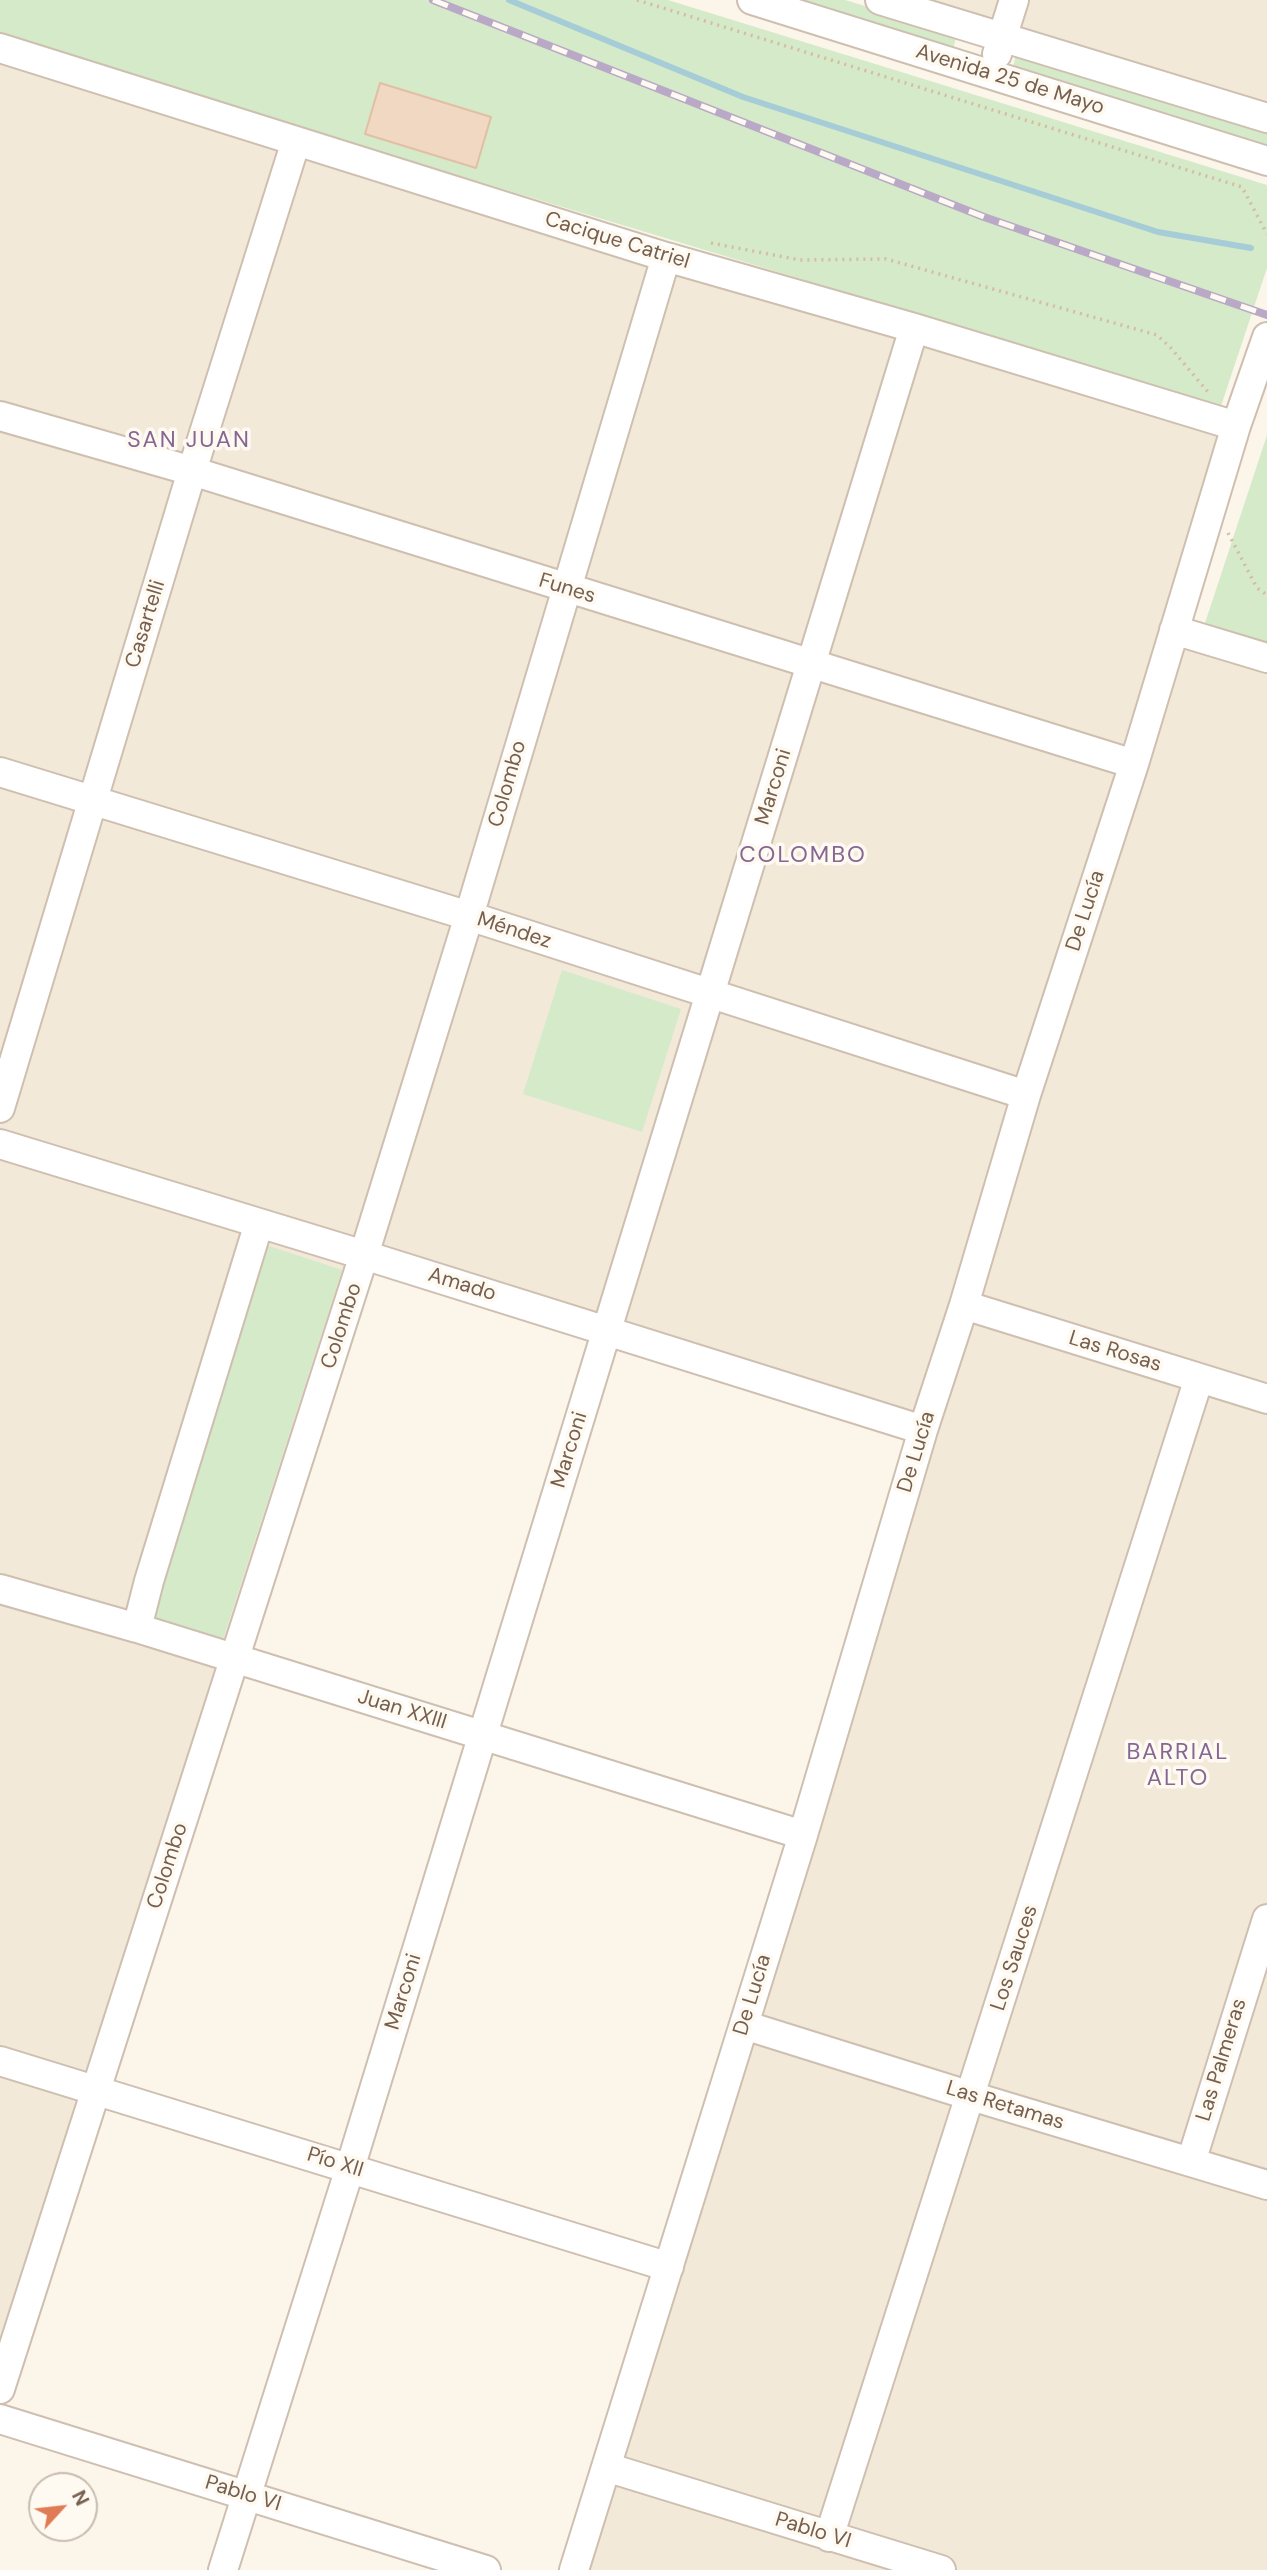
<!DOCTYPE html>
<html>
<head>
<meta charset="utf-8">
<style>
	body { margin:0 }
	#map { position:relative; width:1267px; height:2570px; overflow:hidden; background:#fcf6ea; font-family:"DM Sans",sans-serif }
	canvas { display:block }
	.north { position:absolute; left:28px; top:2472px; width:70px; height:70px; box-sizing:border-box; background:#fefaf1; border:2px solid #c8bcb0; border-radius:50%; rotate:63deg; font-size:19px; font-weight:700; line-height:28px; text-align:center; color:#765f4e }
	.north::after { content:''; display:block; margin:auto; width:24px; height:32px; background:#e07c55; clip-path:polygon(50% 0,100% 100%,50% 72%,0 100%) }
</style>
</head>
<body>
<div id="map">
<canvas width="1267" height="2570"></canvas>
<div class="north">N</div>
</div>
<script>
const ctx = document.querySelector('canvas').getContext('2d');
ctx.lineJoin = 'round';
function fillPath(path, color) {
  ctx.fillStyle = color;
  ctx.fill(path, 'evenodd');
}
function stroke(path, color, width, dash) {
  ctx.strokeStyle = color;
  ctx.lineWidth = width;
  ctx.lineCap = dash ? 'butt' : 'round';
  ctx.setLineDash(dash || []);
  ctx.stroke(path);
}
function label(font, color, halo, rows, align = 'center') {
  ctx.font = font + ' "DM Sans",sans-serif';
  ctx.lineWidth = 7;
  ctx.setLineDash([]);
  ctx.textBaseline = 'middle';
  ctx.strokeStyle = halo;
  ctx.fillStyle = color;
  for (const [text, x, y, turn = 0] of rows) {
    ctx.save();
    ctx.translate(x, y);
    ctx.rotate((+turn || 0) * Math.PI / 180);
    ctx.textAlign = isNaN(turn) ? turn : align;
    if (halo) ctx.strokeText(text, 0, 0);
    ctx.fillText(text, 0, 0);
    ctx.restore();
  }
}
fillPath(new Path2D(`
	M880,0H1267V118Z
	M0,48L1236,426L1174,630L1267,658V2570H574L923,1431L365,1255L0,2389Z`), '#f3e9d9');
fillPath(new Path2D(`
	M0,0H668L1267,185V268L1221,406L0,37Z
	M791,0H845L957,34L953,49Z
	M1016,55L1267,130V147L1012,70Z
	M1267,435V642L1205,623Z
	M562,970L681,1009L642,1132L523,1094Z
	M266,1245L342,1270L222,1642L145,1617Z`), '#d4eac9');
stroke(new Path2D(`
	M509,0L743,97L1158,232L1251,248`), '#a5ccd7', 6);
const building = new Path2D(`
	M380,83L491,117L476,168L365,134Z`);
fillPath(building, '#f0d8c3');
stroke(building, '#e2bfa4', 2);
const minor = new Path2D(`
	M752,0L1267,161
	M880,0L1267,118
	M0,48L666,257L914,328L1236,426
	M997,54L1014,0
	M0,416L192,471L1134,764
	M1174,630L1267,658
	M0,772L469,916L1026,1095
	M0,1108L192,471L296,141
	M0,1144L364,1255L923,1430
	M964,1305L1267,1399
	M0,1589L137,1628L803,1835
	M137,1628L149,1581L259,1223
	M744,2025L971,2096L1267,2185
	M0,2061L669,2267
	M1191,2162L1267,1919
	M0,2389L364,1255L469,916L666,257
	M0,2419L486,2570
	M606,2467L941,2570
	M829,2537L1199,1378
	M223,2570L350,2168L914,328
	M574,2570L803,1835L923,1430L964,1305L1026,1095L1134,764L1236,426L1267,337`);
stroke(minor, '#cebfb0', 32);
stroke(new Path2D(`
	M637,0L1242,187L1267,234
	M711,243L800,260L886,259L1157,335L1170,347L1208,392
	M1228,533L1257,588L1267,595`), '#d6bba5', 3.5, [2, 5]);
stroke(minor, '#fff', 28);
const rail = new Path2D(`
	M433,0L984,217L1267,315`);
stroke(rail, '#baa8c7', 8);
stroke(rail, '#fefaf1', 5, [16]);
label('21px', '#765f4e', '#fefaf1', [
	["Avenida 25 de Mayo",1010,80,17],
	["Cacique Catriel",617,241,17],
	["Funes",567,589,17],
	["Casartelli",146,624,-73],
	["Colombo",508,784,-74],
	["Marconi",774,787,-73],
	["De Lucía",1086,911,-72],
	["Méndez",514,931,18],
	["Amado",462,1285,17],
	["Colombo",342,1326,-72],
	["Las Rosas",1115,1352,17],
	["Marconi",570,1450,-73],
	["De Lucía",917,1452,-73],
	["Juan XXIII",402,1710,17],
	["Colombo",168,1866,-72],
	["Los Sauces",1015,1958,-72],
	["Marconi",404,1992,-73],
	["De Lucía",753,1995,-73],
	["Las Palmeras",1222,2060,-73],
	["Las Retamas",1005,2106,17],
	["Pío XII",335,2163,17],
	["Pablo VI",243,2494,17],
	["Pablo VI",813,2531,17]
]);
ctx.letterSpacing = '2px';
label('23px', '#866692', '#fefaf1', [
	["SAN JUAN",189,441],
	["COLOMBO",803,856],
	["BARRIAL",1178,1753],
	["ALTO",1178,1779]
]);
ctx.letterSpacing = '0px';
</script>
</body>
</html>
